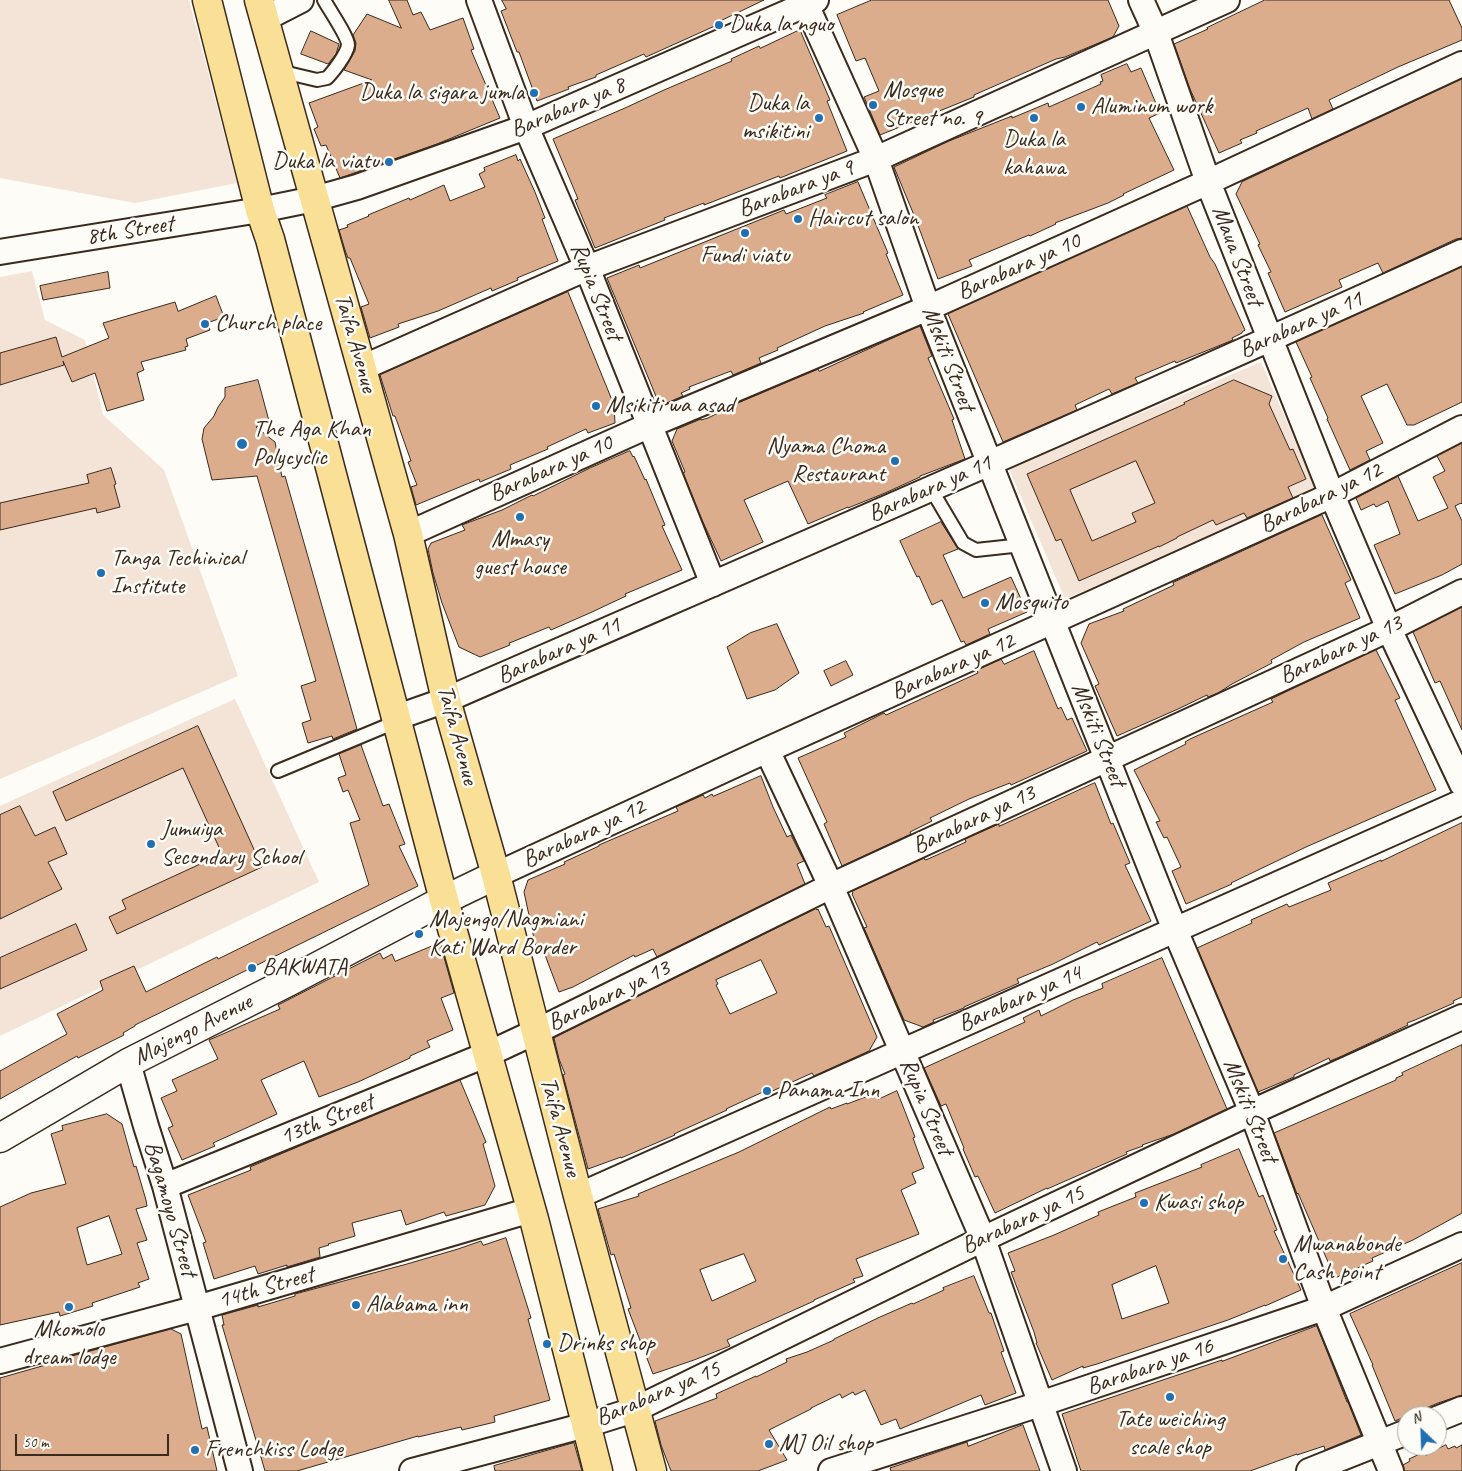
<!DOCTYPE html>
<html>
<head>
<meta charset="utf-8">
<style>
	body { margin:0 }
	#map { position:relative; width:1462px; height:1471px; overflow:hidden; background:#fdfcf7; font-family:Caveat,sans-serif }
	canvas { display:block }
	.north { position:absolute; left:1397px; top:1406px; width:50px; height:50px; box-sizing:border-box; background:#fdfcf7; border:1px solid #afa8a0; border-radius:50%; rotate:336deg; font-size:14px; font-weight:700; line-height:20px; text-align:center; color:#3b2a1e }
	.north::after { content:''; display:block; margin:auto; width:18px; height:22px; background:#1f6fb2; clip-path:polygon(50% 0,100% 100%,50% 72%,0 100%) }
	.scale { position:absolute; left:15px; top:1434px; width:154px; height:22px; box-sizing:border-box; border:2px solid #3b2a1e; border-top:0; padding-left:6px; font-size:15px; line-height:18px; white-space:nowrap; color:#3b2a1e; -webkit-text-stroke:4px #fdfcf7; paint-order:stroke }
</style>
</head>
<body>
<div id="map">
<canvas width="1462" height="1471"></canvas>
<div class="north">N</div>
<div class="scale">50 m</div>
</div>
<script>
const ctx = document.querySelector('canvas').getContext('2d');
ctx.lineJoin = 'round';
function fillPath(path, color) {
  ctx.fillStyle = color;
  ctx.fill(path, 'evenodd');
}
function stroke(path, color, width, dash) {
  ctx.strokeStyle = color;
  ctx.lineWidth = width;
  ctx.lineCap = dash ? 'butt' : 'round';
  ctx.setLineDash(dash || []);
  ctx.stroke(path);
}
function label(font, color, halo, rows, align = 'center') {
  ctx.font = font + ' Caveat,sans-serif';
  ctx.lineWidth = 5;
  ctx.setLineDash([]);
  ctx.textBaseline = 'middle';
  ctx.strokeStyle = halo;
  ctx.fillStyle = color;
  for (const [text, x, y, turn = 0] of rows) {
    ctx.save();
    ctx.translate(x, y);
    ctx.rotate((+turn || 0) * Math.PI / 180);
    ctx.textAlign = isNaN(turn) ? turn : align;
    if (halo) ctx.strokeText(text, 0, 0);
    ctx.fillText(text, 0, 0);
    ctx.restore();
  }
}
fillPath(new Path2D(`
	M0,0H189L237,183L135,203L0,178Z
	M32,271L45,320L85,340L103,415L164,470L238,676L0,779V277Z
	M1261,362L1317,492L1065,599L1009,469Z
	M235,699L319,882L0,1036V806Z`), '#f3e4d7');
const building = new Path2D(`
	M389,0H407L413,15L421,12L430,30L463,18L474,49L471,50L500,118L437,144L340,178L326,145L321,146L314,129L318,127L309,103L372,80L344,70L355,51L356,43L353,35L367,14L401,28Z
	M502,0H764L716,23L717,25L646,57L644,54L596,75V77L568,87L569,89L537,101L519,52H517L501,11L506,9Z
	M872,0H1108L1119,26L1113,37L1065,57L1056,59L974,95V97L880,135L864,97L879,91L865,58L856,61L837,15Z
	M1265,0H1449L1462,28V40L1398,67L1329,100L1333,109L1312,119L1308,108L1256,131L1257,133L1240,140L1242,143L1219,153L1190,89L1174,44L1208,29L1207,28Z
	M800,30L830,100L827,101L847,151L780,178L779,176L704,205V203L664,218L665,220L595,248L575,200L578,199L553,139L625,108L664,90L732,61L731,59L759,46L760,48Z
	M311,31L339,44L336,54L328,64L301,54Z
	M1127,64L1131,72L1141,68L1160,113L1149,118L1174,170L1123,194L1124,195L1108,203L1055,223L1056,224L1030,236L1029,235L969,260L972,266L938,279L916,220L894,167L949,141L1012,116V118L1048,103L1049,107L1101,84L1100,82L1103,81L1101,75Z
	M1462,79V238L1456,239L1383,273L1378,263L1339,280L1342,287L1285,312L1268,273L1271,272L1258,245L1260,244L1236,194L1242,182Z
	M516,155L518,161L520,159L535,192L545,218L542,219L558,261L517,278L518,280L492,291L491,288L438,311L398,324L399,327L370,338L361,307L369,304L350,258H348L345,250L339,230L348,227L347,225L369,216L368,215L409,198L410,200L444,185L450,201L485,187L479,174L485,171L484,168Z
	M858,182L888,253L886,254L903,295L863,312L864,313L825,326L777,348L778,350L759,358L761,363L733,375L731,371L689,387L690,389L681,393L683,396L660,406L607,278L639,265L640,268L784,210L786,214L827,198L825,195Z
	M1187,206L1210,257L1215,264L1245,330L1242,332V333L1232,338L1233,340L1176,363L1175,361L1135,378L1138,383L1112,394L1109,389L1075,405L1077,410L1003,442L948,314Z
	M1462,267V402L1414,425H1407L1387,384L1361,396L1383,443L1366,451L1370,460L1350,470L1327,419L1328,418L1310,378L1312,377L1296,342Z
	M108,272L110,288L43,300L40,286Z
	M568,292L614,405L615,423L588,433L586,429L547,447L548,449L510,465L511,469L480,482L479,479L416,505L411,487L417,485L408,462L411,461L395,416H393L380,375Z
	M216,296L224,317L207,323L210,330L186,339L188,346L185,347L186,350L141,362L144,370L137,373L144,400L107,411L95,373L72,382L63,361L64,365L0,385V353L56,337L62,357L109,338L103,323L175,302L178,311Z
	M920,326L932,356L928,358L954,419L952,420L965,459L920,476V477L885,493L848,508V507L808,524L788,481L744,500L763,542L721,561L702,520L683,473L685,472L672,441L677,429L701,419V420L708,418L740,402L818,369L819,371Z
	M258,380L269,421L256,427L275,442L282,477L285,476L357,729L333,739L332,736L308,743L302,723L311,720L301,686L316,681L257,476L212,480L202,439L204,428L214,416L218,407L225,397V388Z
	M1234,380L1272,396L1269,404L1290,450L1293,449L1306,479L1288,487L1293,498L1247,518L1244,513L1216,525L1213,520L1177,537V538L1159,547V546L1079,581L1061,539L1056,541L1027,474L1185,404L1184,403ZM1136,461L1155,503L1132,513L1136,522L1092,541L1070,490Z
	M1462,443V504L1461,503L1455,506L1462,521V564L1442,575L1395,594L1374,545L1400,534L1388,501L1376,507L1374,504L1361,510L1356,498L1398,476L1418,521L1448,508L1433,477L1445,471L1437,456Z
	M630,451L633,457L634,456L645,480L646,479L665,525L662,526L682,570L625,594L626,596L592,612L551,630L549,627L512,642L509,643L510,645L480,657L459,647L442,603L433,573L428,549L431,543L465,530L462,525L502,510L532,495L533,496L590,468Z
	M111,468L116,484L114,485L120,507L97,513L96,508L0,530V503L89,483L87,475Z
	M1322,515L1351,580L1345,583L1360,618L1304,642L1271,660L1272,663L1232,684L1218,693L1208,697L1207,695L1178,709L1117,736L1095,686L1099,684L1081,643L1089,624L1124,611L1123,609L1174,585L1173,583Z
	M941,522L958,549L943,555L963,598L1011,577L1027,612L988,629L990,634L966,645L964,641L961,642L942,600L932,605L919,576L917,577L913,569L900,541Z
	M1462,607V730L1440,681L1435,683L1413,632Z
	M777,624L799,673L775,690L747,699L727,647L750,633Z
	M1376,650L1400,698L1395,700L1436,790L1306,847L1231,883L1232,884L1186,904L1172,871L1181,867L1167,837L1164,838L1156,822L1160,821L1134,770L1186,744L1185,742L1190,739L1273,702L1271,699L1294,688Z
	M1034,651L1058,709L1061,707L1067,720L1072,718L1087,751L1011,785L1010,783L969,799L930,818L932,821L910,832L911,834L842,866L824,824L827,822L798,758L846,737L844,733L884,713L886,715L978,673L977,670L1001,659L1004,664Z
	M846,661L853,675L831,686L824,671Z
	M198,726L262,867L117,934L109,917L126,909L122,900L222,854L183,768L66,821L53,792Z
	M361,745L383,806L389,804L405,844L399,846L418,886L135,1025V1026L123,1033L124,1035L78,1058L77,1056L0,1099V1071L67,1034L57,1014L103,990L100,981L134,966L146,992L217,957L218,959L369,885L350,823L360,820L348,790L343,792L338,778L346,775L339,754Z
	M761,776L773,807L787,837L791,835L804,861L797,864L805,884L657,957L653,949L635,957L634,955L573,987L559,992L542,947L536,948L524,892L528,880L565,864L564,862L599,846V845L678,811L676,807L703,795L705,798L712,794L713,796Z
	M1095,783L1111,824L1113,823L1130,863L1125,865L1151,921L1099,945L1097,942L1053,964L1017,979L1019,983L964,1007V1008L933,1020L934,1022L923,1027L904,1020L864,928L867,927L852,894L853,893L852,891L924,858L925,860L928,859L966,842L965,839L999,824V826Z
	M20,806L35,836L55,827L67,854L48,862L62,889L0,919V815Z
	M1462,823V997L1453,1001L1454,1003L1415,1020L1407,1023L1408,1025L1342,1056L1330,1061L1329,1058L1294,1075V1077L1258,1092L1197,948L1252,923L1251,920L1287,904L1289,907L1331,890L1328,883L1381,860V861Z
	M816,909L817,910L818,909L826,927L829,926L877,1037L869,1051L814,1076L812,1073L766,1094L765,1091L726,1109L727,1110L674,1134L675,1135L621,1158V1157L588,1169L563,1075L565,1074L559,1059L554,1038ZM761,960L777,993L730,1014L716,985L718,984L716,980Z
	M76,924L87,950L0,989V958Z
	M440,943L454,993L441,998L453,1030L427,1041L430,1047L410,1056V1058L358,1082L319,1097L304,1061L261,1080L277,1114L213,1143L215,1146L182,1160L168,1128L173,1126L161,1098L177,1091L172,1080L218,1059L209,1040L280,1009L278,1005L380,953L383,959L392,954L395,961Z
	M1162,958L1227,1109L1174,1134L1142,1145L1143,1146L1126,1152L1127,1154L1047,1189V1188L995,1213L978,1176L975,1177L963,1149L964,1148L946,1104L941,1106L924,1068L1025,1022L1023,1018L1039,1010L1041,1016L1073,1000L1103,988L1102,984Z
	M1462,1045V1213L1413,1240L1372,1258L1373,1261L1335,1278L1298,1193L1297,1194L1274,1133L1396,1080V1078L1403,1075L1402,1073Z
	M460,1080L486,1142L483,1144L495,1186L485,1205L446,1216L444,1212L406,1225L401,1210L352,1223L355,1236L328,1244L329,1245L319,1248L320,1257L287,1267V1265L258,1274L255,1266L214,1279L203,1243L206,1242L188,1195L251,1170L250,1167L302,1145Z
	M897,1091L915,1137L913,1138L924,1168L912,1173L916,1183L901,1190L919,1234L856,1259L863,1276L853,1279L855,1282L814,1300V1301L727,1340L730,1346L694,1360L653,1374L628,1309L631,1308L614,1254L611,1255L598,1209L639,1196L638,1194L739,1152L830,1107L831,1109L847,1103V1104L876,1093L878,1099ZM744,1254L756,1281L712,1301L700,1270Z
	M107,1114L122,1124L134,1167L136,1166L146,1200L147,1206L136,1209L147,1240L137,1243L149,1279L138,1283L140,1287L92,1303L93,1306L60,1316L59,1312L0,1325V1207L31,1193L66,1184L51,1134L63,1130L62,1126ZM109,1216L122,1254L87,1265L77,1228Z
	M1239,1149L1259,1197L1263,1195L1277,1230L1274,1231L1301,1290L1265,1306V1305L1228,1320L1097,1364L1083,1368V1366L1052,1380L1036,1343H1037L1034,1332L1011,1272L1015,1271L1008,1253L1054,1235L1099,1215L1098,1212L1136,1197L1135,1193L1202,1167L1201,1165ZM1156,1266L1169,1303L1122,1319L1112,1285Z
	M506,1238L531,1318L528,1319L550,1400L494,1416L495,1422L462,1430L461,1427L418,1437V1436L297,1471H265L222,1325H224L222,1315L258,1305V1307L295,1296V1294L407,1264L458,1249L481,1241L483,1245Z
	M1462,1263V1395L1438,1403L1395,1421L1372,1365H1373L1350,1314Z
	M974,1276L989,1313H991L1004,1351L1001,1352L1016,1393L985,1405L981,1395L900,1429L896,1419L881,1425L865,1390L855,1395L853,1392L842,1398L840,1394L811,1408V1409L769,1430L787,1460L758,1471H671L661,1445L655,1421L717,1398L716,1394L756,1376V1377L787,1362L786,1359L807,1352L834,1340V1339L880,1317L912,1303L913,1304L944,1290L943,1288Z
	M1317,1326L1347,1402H1348L1361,1435L1325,1450L1324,1446L1297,1455V1454L1250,1471H1081L1062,1414L1222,1360V1361Z
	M171,1329L181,1334L202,1429L207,1427L217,1471H0V1378L70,1358V1357Z
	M1023,1425L1040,1471H891L890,1468L967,1442L968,1446Z
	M574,1443L582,1471H495L494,1466Z
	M1446,1445L1448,1449L1455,1446L1456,1448L1462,1445V1471H1404L1403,1465L1410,1461L1409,1459L1424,1452L1426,1455Z`);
fillPath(building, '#dbad8c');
stroke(building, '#3b2a1e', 1);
const lane = new Path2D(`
	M279,71L317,80L327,78C333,72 347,54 348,45C348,37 329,9 324,0
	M931,489L963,543L976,550L1022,545
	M278,771L398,721`);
const street = new Path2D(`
	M479,0L526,127L587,268L713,584
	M804,0L876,159L928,308L1175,930L1252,1112L1324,1308L1391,1471
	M1141,0L1156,33L1208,182L1332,495L1389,629L1462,784
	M264,19L301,0
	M0,252L260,210L314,199L357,187L526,127L816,0
	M362,368L587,268L876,159L1227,0
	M408,534L650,425L928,308L1208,182L1462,64
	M395,718L446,700C785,552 1125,406 1462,252
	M767,750L831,886L983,1239L1064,1471
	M496,875L767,750L1332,495L1462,428
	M128,1063L146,1126L165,1186L240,1471
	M165,1186L488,1054L535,1032L831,886L1389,629L1462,592
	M578,1196L1462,802
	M0,1361L197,1308L531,1210
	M1437,1419L1462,1409
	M412,1471L586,1425L634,1410L983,1239L1252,1112L1462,1017
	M831,1471L1040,1404L1324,1308L1462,1245
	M1309,1471L1407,1432`);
const secondary = new Path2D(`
	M0,1138L128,1063L290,981L444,900L496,875`);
const primary = new Path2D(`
	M207,0L260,210L270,239L444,900L534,1219L598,1471
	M259,0L408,534L446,700L496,875L578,1196L652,1471`);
stroke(lane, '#3b2a1e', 16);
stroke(street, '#3b2a1e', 28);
stroke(secondary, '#3b2a1e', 31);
stroke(primary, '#3b2a1e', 31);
stroke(lane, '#fdfcf7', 12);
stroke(street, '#fdfcf7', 24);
stroke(secondary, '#fdfcf7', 28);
stroke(primary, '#fadf96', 28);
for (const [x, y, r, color] of [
	[719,25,5,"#1f6fb2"],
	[534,93,5,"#1f6fb2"],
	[873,105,5,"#1f6fb2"],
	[1081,107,5,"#1f6fb2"],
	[819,118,5,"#1f6fb2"],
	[1034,118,5,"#1f6fb2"],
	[389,162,5,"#1f6fb2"],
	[798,219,5,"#1f6fb2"],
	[745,233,5,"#1f6fb2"],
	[205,324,5,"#1f6fb2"],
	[596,406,5,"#1f6fb2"],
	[242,444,6,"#1f6fb2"],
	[895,461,5,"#1f6fb2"],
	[520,517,5,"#1f6fb2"],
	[101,573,5,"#1f6fb2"],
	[985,603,5,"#1f6fb2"],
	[151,844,5,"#1f6fb2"],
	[419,934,5,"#1f6fb2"],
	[252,968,5,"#1f6fb2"],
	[767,1091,5,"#1f6fb2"],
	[1144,1203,5,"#1f6fb2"],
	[1283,1259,5,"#1f6fb2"],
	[356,1305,5,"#1f6fb2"],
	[69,1307,5,"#1f6fb2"],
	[547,1344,5,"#1f6fb2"],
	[1170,1397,5,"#1f6fb2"],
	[769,1444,5,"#1f6fb2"],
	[195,1450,5,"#1f6fb2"]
]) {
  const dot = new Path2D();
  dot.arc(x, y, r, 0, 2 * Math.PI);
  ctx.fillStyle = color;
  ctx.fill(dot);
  stroke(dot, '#fdfcf7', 2);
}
label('24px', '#3b2a1e', '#fdfcf7', [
	["Duka la nguo",729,25],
	["Mosque",883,91],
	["Street no. 9",883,119],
	["Duka la sigara jumla",524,93,"right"],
	["Duka la",809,104,"right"],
	["msikitini",809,132,"right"],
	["Aluminum work",1091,107],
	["Duka la",1034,140,"center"],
	["kahawa",1034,168,"center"],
	["Duka la viatu",379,162,"right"],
	["Haircut salon",808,219],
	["Fundi viatu",745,256,"center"],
	["Church place",215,324],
	["Msikiti wa asad",606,406],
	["The Aga Khan",253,430],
	["Polycyclic",253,458],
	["Nyama Choma",885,447,"right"],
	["Restaurant",885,475,"right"],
	["Mmasy",520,540,"center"],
	["guest house",520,568,"center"],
	["Tanga Techinical",111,559],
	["Institute",111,587],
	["Mosquito",995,603],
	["Jumuiya",161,830],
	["Secondary School",161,858],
	["Majengo/Nagmiani",429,920],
	["Kati Ward Border",429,948],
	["BAKWATA",262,968],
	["Panama Inn",777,1091],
	["Kwasi shop",1154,1203],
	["Mwanabonde",1293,1245],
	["Cash point",1293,1273],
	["Alabama inn",366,1305],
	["Mkomolo",69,1330,"center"],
	["dream lodge",69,1358,"center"],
	["Drinks shop",557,1344],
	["Tate weiching",1170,1420,"center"],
	["scale shop",1170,1448,"center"],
	["MJ Oil shop",779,1444],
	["Frenchkiss Lodge",205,1450]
], 'left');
label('24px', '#3b2a1e', '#fdfcf7', [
	["Barabara ya 8",568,108,-23],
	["Barabara ya 9",796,189,-21],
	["8th Street",130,231,-9],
	["Maua Street",1237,256,69],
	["Barabara ya 10",1019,267,-24],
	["Rupia Street",596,292,68],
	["Barabara ya 11",1301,325,-24],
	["Taifa Avenue",355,343,74],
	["Mskiti Street",948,359,69],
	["Barabara ya 10",551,469,-24],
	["Barabara ya 11",930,489,-24],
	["Barabara ya 12",1321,498,-26],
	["Barabara ya 13",1341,650,-25],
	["Barabara ya 11",559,651,-24],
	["Barabara ya 12",953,667,-24],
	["Taifa Avenue",457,735,75],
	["Mskiti Street",1098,735,68],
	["Barabara ya 13",974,820,-25],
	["Barabara ya 12",584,834,-25],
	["Barabara ya 13",609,996,-26],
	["Barabara ya 14",1020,999,-24],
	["Majengo Avenue",193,1030,-27],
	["Rupia Street",926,1107,67],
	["Mskiti Street",1250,1111,68],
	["13th Street",327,1120,-22],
	["Taifa Avenue",560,1127,75],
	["Bagamoyo Street",170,1209,74],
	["Barabara ya 15",1023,1220,-25],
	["14th Street",266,1288,-16],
	["Barabara ya 16",1150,1367,-19],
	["Barabara ya 15",658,1394,-23]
]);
</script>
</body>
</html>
